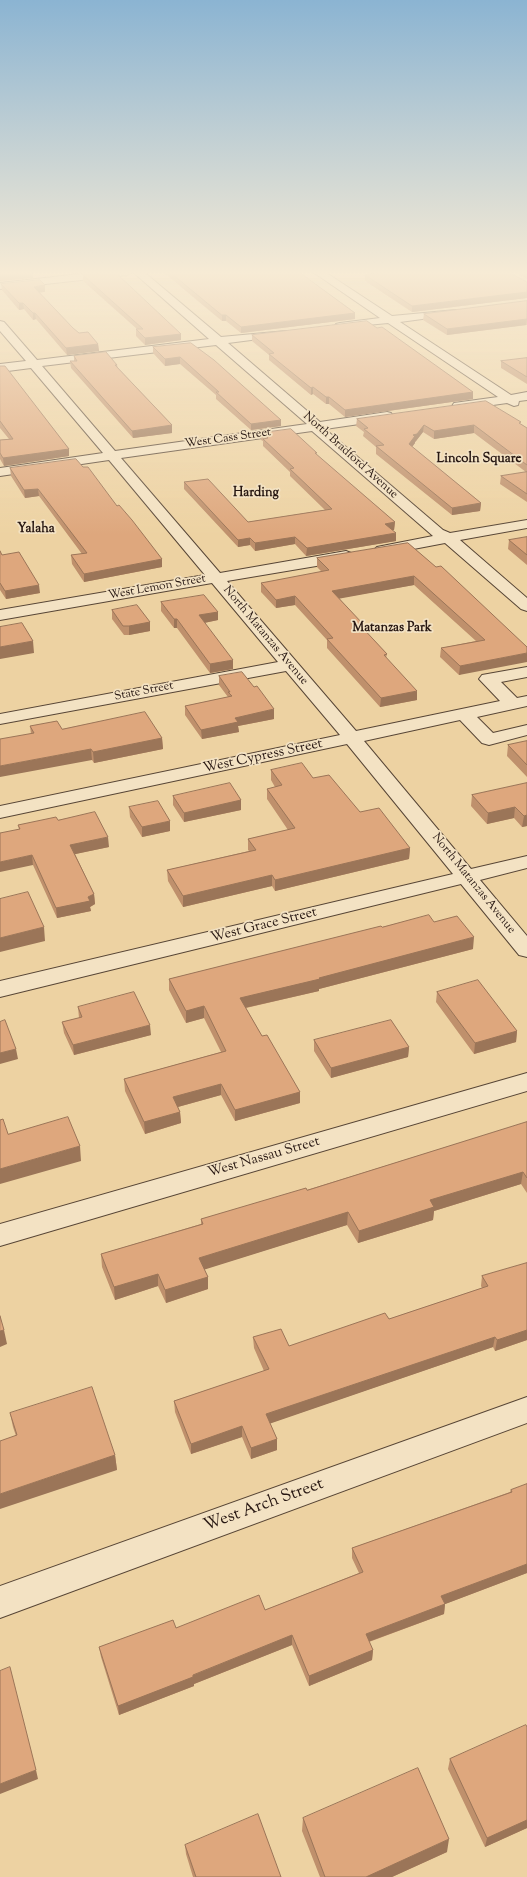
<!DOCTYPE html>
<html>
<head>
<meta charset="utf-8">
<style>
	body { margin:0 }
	canvas { display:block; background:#edd2a2 }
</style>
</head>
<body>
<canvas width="527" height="1877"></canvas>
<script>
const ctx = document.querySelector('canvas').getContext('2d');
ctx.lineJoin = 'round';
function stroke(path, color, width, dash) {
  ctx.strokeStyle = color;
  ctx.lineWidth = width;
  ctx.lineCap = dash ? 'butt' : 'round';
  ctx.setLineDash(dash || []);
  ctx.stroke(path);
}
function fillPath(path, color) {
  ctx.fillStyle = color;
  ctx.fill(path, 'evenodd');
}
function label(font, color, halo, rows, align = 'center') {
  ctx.font = font + ' "Sorts Mill Goudy",serif';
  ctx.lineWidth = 3.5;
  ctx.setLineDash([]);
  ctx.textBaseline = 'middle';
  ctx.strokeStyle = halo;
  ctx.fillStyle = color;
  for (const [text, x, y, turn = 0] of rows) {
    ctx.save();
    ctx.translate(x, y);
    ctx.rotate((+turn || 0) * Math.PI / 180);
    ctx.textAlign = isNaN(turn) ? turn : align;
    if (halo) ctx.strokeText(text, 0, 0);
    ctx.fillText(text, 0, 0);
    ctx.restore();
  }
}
const minor = new Path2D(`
	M98,272H132L127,275L0,289V283Z
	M133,272H144L221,337L286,331L288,333L286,335L282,336L228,343L320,422L387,412L391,413L393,416L387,420L325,429L443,530L450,533L527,520V528L460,540L527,598V611L521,609L445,543L382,555L377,553L374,550L377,547L433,536L312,431L121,458L220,573L346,551L351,553L354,556L351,559L346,561L227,581L356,731L500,701L479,679L482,675L527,667V677L501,682L517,698L527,696V706L477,717L493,733L527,725V735L489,745L482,743L460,720L364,741L471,869L527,856V868L480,880L527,936V957L519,955L461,884L0,997V981L453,874L347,744L0,818V806L340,735L286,671L0,724V714L278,662L212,583L0,620V610L205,575L109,460L0,476V468L103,453L31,368L0,372V364L26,361L0,331V321L4,322L37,360L209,339ZM216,345L307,424L115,451L42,366Z
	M313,272H325L392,316L456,310L457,312L456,314L452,315L400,322L511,395L527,392V400L519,401L518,405L514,406L507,403L458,410L454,409L452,406L454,403L498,397L388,323L336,328L335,326L336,324L340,323L380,318Z
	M527,1073V1091L0,1246V1224Z
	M527,1397V1423L0,1618V1586Z`);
stroke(minor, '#584636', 2);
fillPath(minor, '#f3e2c3');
fillPath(new Path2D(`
	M163,272H299L355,313V319L241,333L226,321H222Z
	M514,272H527V279Z
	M83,275L181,334V340L145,345L136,336V329H137L83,281Z
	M365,275L527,282V298L412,312L365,281Z
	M1,284L45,292H39L73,328L79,333L98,344L99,351L67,355L36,319L33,320L24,309L19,310L2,290Z
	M527,301V325L447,335L423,320L424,314Z
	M377,328L473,392V399L345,417L329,404H326L313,394L311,395L269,360V355L252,341V335Z
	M191,343L281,420V426L251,430L216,399V395L180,364L165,366L153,353V347Z
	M74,356L117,365L118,368L172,425V433L133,438L71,368L70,361H74Z
	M527,358V384L501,368V361Z
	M0,366L69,449V456L4,466L0,459V440L9,439L0,428Z
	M357,419L521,424L527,428V502L500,484L501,476L526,472L474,433L434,439L423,432L416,441L415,442V443L412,447L481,503L480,511L452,515L376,454V447L363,436L364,432L356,426Z
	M261,433L317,455L395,522L394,530H392L396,541L306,556L295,544L255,551L250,545L238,547L184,489V482L248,522L325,510L290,476V472L263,446V441L261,440Z
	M10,468L162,567L84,582L72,564L71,555L82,554L39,496L25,498L11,476Z
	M527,537V565L508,549L509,540Z
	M408,543L527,647L459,675L440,657L441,648L476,641L414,585L339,598L363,629L387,654L386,658L417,700L380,707L327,648V640L295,605L276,608L261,592V583L322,572L317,567V558Z
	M0,551L2,555L40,593L6,599L0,590Z
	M161,602L218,612V620L204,623L233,669L210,673L177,628H174L161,611Z
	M112,610L150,622V631L129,635H124L112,619Z
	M219,676L274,719L238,726L239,732L202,739L185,715V706L228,697L219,685Z
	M30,726L162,738L163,749L94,763L92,760L31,734Z
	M527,741V777L507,756L508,745Z
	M271,770L313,778L410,848L409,859L275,891L272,886L183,907L168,881L167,870L249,851L248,850V839L288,830L267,799V789L275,787L271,780Z
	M527,783V826L522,827L514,818L487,824L471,806L472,795Z
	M173,796L241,800V810L184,822L173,805Z
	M129,807L170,831L142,837L130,817Z
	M58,820L109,847L75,854L94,894L95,904L90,907L91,911L57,918L33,865L19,829L18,825Z
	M434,922L473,949L319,989V991L246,1008L262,1036L300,1092V1103L235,1121L221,1095L178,1107L180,1112L181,1123L145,1134L125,1091L124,1079L221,1052L204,1018L186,1023L169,990V979L382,927Z
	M437,992L517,1031L516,1042L474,1054L436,1002Z
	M78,1007L151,1035L74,1055L64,1033L62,1022L79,1018Z
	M314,1040L409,1047L408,1057L331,1078L314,1051Z
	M527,1122V1193L521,1184L434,1211L433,1220L358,1243L347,1225L204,1269L208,1277V1289L166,1303L158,1286L115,1300L102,1267L101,1254L201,1224V1219L307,1190Z
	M527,1263V1340L495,1351L493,1347L270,1423L277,1439V1450L251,1459L242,1437L191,1454L175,1412L174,1401L264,1371L254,1348L253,1337L289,1346L389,1319L482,1288L481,1286L482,1276Z
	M10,1413L115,1455L117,1470L16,1436L13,1427Z
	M527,1484V1573L445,1604L444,1614L369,1642L373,1650L372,1660L309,1686L292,1645L194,1684V1686L119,1715L101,1657L99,1647L176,1628L265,1610L359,1573L352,1558V1548L510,1492L511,1490Z
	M527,1727V1828L485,1847L448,1769L450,1759Z
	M303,1818L447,1852L392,1877H320L302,1831Z
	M185,1845L281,1877H193L186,1854Z`), '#bf906c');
fillPath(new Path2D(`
	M32,272L33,278L0,281V276Z
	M75,272H86L75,273Z
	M45,285V292L34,293V287Z
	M527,292V298L412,312V306Z
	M19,303H23L24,309L19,310Z
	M33,313H35L36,319L33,320Z
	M355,313V319L241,333V327Z
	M222,315H226V321H222Z
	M527,319L526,325L447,335V329Z
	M181,334V340L145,345V338Z
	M98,344L99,351L67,355L66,348Z
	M180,357V364L165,366V359Z
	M313,387V394L311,395V388Z
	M473,392V399L345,417V410Z
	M326,397H329V404H326Z
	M281,420V426L251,430V424Z
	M172,425V433L133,438L132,431Z
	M424,425L423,432L416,441L415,442V443L409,451V444L413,435Z
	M474,425V433L434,439V431Z
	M69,449V456L4,466L3,458Z
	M38,489L39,496L25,498L24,490Z
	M481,503L480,511L452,515V508Z
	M395,522L394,530L385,531V524Z
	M396,533V541L306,556L307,548Z
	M295,537V544L255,551V543Z
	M250,538V545L238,547V540Z
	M162,559V567L84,582V574Z
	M414,576V585L332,600V591Z
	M39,585L40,593L6,599L5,591Z
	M295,596V605L276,608V600Z
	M218,612V620L199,624V615Z
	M174,619H177V628H174Z
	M150,622V631L129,635V626Z
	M359,624H363V632Z
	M33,641L34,653L0,659V647Z
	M527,653V662L459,675L460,666Z
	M233,660V669L210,673V664Z
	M417,691V700L380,707L381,698Z
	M274,709V719L238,726L239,732L202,739L201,730L235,718Z
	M162,738L163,749L94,763L93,752Z
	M91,749L92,760L0,777V766Z
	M241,800V810L184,822V813Z
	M515,807L514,818L487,824L488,813Z
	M527,815V826L522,827L524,816Z
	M170,821V831L142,837V827Z
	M108,837L109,847L71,855L70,845Z
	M410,848L409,859L275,891V880Z
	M32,855L33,865L0,872V862Z
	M272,875V886L183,907V896Z
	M94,894L95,904L90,907L91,911L57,918L56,908L88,897Z
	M44,927L45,941L0,952V938Z
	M474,937L473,949L319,989V991L240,1009V998Z
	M204,1006V1018L186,1023V1011Z
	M150,1025L151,1035L74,1055L73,1045Z
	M517,1031L516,1042L474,1054L475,1043Z
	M409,1047L408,1057L331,1078V1068Z
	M16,1049L18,1059L0,1064V1053Z
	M221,1084V1095L174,1108L173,1097Z
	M300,1092V1103L235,1121V1110Z
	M180,1112L181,1123L145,1134L144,1122Z
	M80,1146L81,1161L0,1184V1169Z
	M523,1172L521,1184L434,1211L433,1220L358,1243L359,1231L430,1200Z
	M348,1212L347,1225L200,1271L199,1258Z
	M158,1274V1286L115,1300L114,1287Z
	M208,1277V1289L166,1303L165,1290Z
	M4,1330L7,1344L0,1347V1331Z
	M527,1330V1340L495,1351L497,1340Z
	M495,1337L493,1347L266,1425V1414Z
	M242,1426V1437L191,1454V1444Z
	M277,1439V1450L251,1459V1448Z
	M115,1455L117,1470L0,1509V1494Z
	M527,1564V1573L440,1606L441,1596Z
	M445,1604L444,1614L365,1643L366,1634Z
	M292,1635V1645L194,1684V1686L119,1715L118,1706Z
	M373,1650L372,1660L309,1686V1676Z
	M36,1770L38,1779L0,1794V1784Z
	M527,1820V1828L485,1847L487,1838Z
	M449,1839L447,1852L392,1877H366Z`), '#9b7558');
const building = new Path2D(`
	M0,272H32L0,276Z
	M112,272H115L181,334L145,338L136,329H143L83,275Z
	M170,272H299L355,313L241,327L226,315H222Z
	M394,272H508L527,282V292L412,306L365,275Z
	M40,280L45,285L34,287L73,328L79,333L88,332L98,344L66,348L35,313H33L23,303H19L1,284Z
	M527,301V319L447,329L424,314Z
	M367,321L377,328L382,327L473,392L345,410L329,397H326L313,387L311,388L269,354L274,353L252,335Z
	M191,343L214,360L281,420L251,424L216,392H219L180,357L165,359L153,347Z
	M106,352L117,365H115L172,425L132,431L70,361H77L74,356Z
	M527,358V377L501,361Z
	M0,366H5L69,449L3,458L0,453V440L13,439L0,421Z
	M486,401L521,422L519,423L527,428V465L474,425L434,431L424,425L417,434L413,435L415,436L409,444L481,503L452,508L376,446L384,445L364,429L368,428L357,419Z
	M291,429L317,453H315L395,522L385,524L396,533L307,548L295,537L255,543L250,538L238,540L184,482L208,479L248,522L332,509L290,469L294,468L263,439L268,438L261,433Z
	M76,459L83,467H88L117,506L119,505L132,520L162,559L84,574L71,555L87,553L38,489L24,490L10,468Z
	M527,472V494L501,476Z
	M527,537V555L509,540Z
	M408,543L436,567L441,566L527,647V653L460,666L441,648L485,640L414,576L332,591L363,624H359L387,654L384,655L417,691L381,698L327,639L333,638L295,596L276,600L261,583L329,570L317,558Z
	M0,551L2,555L19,552L39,585L5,591L0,583Z
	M204,595L218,612L199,615L233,660L210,664L177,619H174L161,602Z
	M137,605L150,622L129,626H123L112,610Z
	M22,623L33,641L0,647V627Z
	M242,672L254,687L257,686L274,709L235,718L238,722L201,730L185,706L232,696L228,692H230L219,676Z
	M145,712L162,738L93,752L91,749L0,766V739L34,733L30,726L57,721L62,729Z
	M527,741V765L508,745Z
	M302,763L313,778L329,775L360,812L379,808L410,848L275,880L272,875L183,896L167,870L256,850L248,839L295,828L267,789L282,785L271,770Z
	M230,783L241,800L184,813L173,796Z
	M527,783V815L524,816L515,807L488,813L472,795Z
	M158,801L170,821L142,827L129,807Z
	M95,812L108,837L70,845L94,894L88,897L90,901L56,908L32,855L0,862V833L20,829L18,825L56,817L58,820Z
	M28,892L44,927L0,938V899Z
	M429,915L434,922L457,916L474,937L319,978L320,979L240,998L262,1036L267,1035L300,1092L235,1110L221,1084L173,1097L180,1112L144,1122L124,1079L226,1051L204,1006L186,1011L169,979L381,926L382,927Z
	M478,980L517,1031L475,1043L437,992Z
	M134,992L150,1025L73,1045L62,1022L82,1017L78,1007Z
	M5,1020L16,1049L0,1053V1022Z
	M391,1020L409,1047L331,1068L314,1040Z
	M68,1117L80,1146L0,1169V1120L3,1119L8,1134Z
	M527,1122V1178L523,1172L430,1200L434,1207L359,1231L348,1212L199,1258L208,1277L165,1290L158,1274L114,1287L101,1254L203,1224L201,1219L306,1188L307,1190Z
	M527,1263V1330L497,1340L495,1337L266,1414L277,1439L251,1448L242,1426L191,1444L174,1401L269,1369L253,1337L281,1329L289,1346L385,1313L389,1319L488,1286L482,1276Z
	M0,1316L4,1330L0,1331Z
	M92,1387L115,1455L0,1494V1441L17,1435L10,1413Z
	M527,1484V1564L441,1596L445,1604L366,1634L373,1650L309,1676L292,1635L193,1675V1677L118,1706L99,1647L173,1620L176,1628L259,1595L265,1610L363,1572L352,1548L512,1492L511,1490Z
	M10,1667L36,1770L0,1784V1671Z
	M526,1725L527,1727V1820L487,1838L450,1759Z
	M418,1768L449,1839L366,1877H325L303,1818Z
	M258,1814L281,1877H196L185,1845Z`);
fillPath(building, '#dea77d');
stroke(building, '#9b7558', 1);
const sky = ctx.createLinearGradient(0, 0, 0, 535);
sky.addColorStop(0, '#8bb4d2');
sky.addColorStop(0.51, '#f7ebd5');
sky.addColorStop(1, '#f7ebd500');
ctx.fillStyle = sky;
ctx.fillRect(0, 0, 527, 535);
label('12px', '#271712', '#f3e2c3', [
	["West Cass Street",228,439,-8],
	["North Bradford Avenue",350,456,42],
	["West Lemon Street",157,588,-10],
	["North Matanzas Avenue",265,636,50],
	["State Street",144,692,-11],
	["North Matanzas Avenue",473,884,51]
]);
label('bold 13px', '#271712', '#f3e2c3', [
	["Lincoln Square",479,460],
	["Harding",256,494],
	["Yalaha",36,530],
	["Matanzas Park",392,629]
]);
label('14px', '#271712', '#f3e2c3', [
	["West Cypress Street",263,757,-12],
	["West Grace Street",264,926,-14],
	["West Nassau Street",264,1158,-16]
]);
label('17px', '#271712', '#f3e2c3', [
	["West Arch Street",264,1506,-20]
]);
</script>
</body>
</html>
